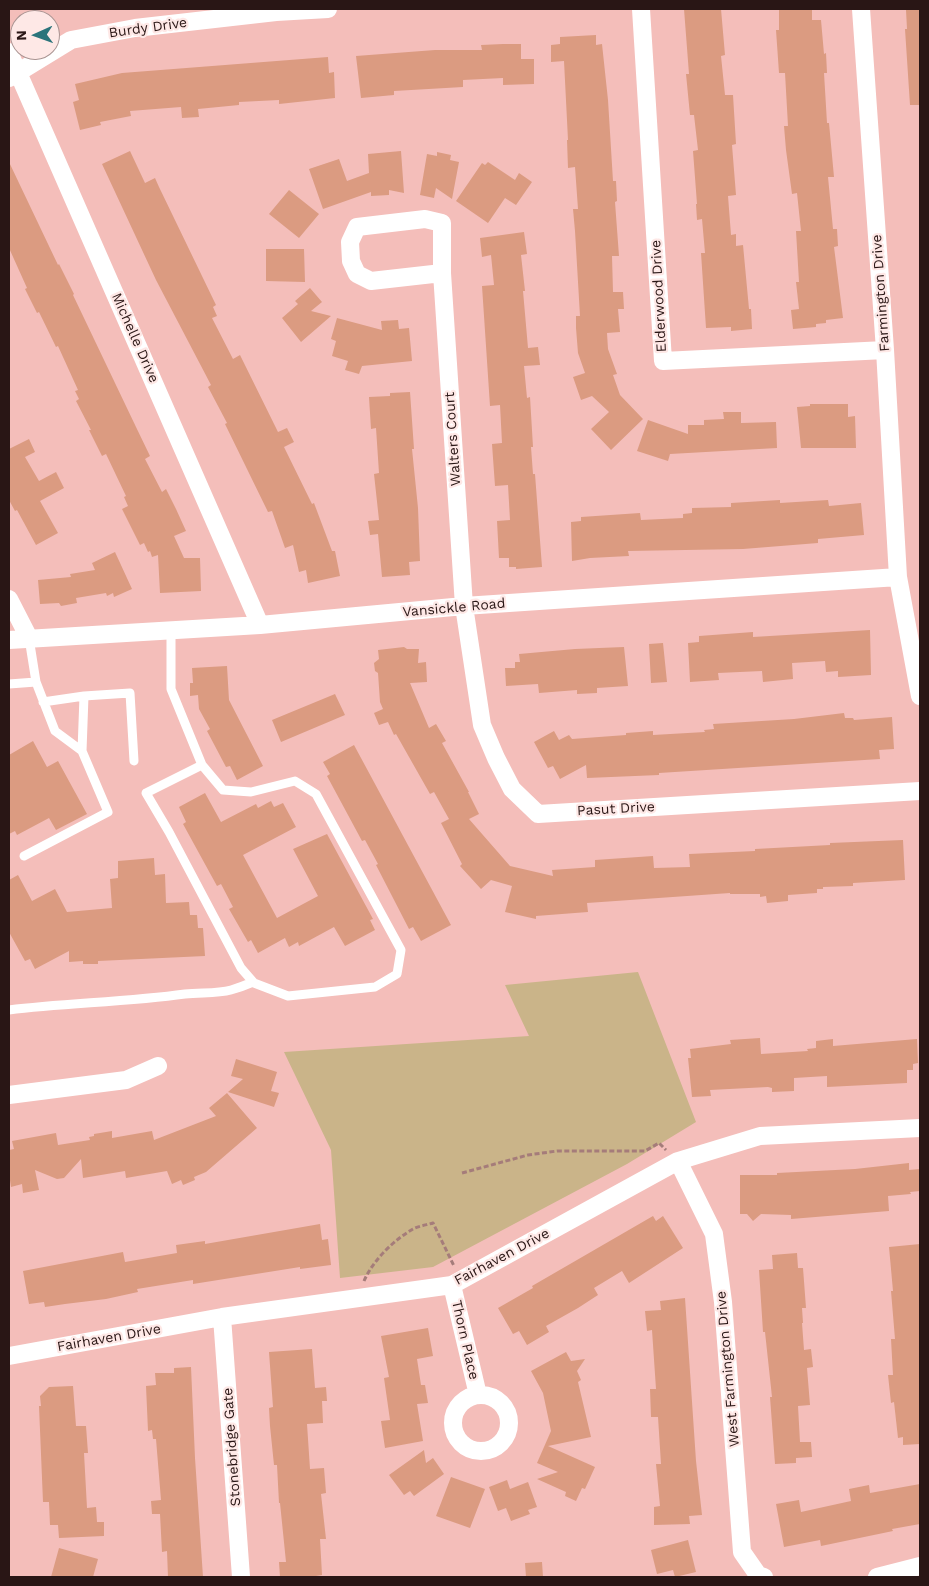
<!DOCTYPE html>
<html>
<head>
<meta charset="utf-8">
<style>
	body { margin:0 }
	#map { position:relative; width:929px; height:1586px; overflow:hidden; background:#f4beba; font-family:"Work Sans",sans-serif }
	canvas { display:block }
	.frame { position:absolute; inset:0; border:10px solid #291615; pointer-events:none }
	.north { position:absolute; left:10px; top:10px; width:50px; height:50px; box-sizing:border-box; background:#fee8e6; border:1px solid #a99492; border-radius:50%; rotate:268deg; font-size:14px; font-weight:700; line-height:20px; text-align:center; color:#291615 }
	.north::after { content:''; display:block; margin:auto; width:18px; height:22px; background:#2b747b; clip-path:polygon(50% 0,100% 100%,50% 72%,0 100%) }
</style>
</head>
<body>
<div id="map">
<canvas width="929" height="1586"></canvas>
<div class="frame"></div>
<div class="north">N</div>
</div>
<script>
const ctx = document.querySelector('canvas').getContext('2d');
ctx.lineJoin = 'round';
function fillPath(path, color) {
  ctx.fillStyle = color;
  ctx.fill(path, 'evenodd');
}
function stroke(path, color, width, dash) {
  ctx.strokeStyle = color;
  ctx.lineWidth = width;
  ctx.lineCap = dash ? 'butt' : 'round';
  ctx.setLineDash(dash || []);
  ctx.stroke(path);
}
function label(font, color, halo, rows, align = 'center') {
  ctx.font = font + ' "Work Sans",sans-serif';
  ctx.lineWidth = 4.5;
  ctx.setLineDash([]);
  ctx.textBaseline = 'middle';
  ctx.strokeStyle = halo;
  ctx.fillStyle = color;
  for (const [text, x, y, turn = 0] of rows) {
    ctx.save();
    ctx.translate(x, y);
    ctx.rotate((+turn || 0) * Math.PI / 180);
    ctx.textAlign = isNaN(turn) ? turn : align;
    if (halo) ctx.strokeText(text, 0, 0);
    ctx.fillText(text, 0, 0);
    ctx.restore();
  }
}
fillPath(new Path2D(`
	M638,972L696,1122L627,1164L433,1267L340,1278L331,1150L284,1052L529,1036L505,985Z`), '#cab489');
fillPath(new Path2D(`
	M684,9H721L725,55L721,56L725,95H733L736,144L732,145L736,195L728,196L731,235L736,234V246L743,245L749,309H751L752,329L731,331V327L706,328L701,253H705L702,219L697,220L696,204H697L693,151L698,150L694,115H690L686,74H689Z
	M779,9H812V20H821L824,54L826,53L827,73H824L827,123H829L834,177H828L833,229H837L838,246L834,247L843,318L826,320V323L816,324V327L793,329L791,310L799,309L796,282H799L796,231H801L797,193L792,194L786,150L784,126H788L785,73H779L776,30H779Z
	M920,9V105H910L905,29H907L906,10Z
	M596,35V45L602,44L608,100L613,181H616L617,201L615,202L619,256H612L613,292H623L624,309H618L620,332L607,333L608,349L617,374L613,375L620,395L643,419L611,450L591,429L609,412L592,396L581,400L573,377L585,373L578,353L576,328V316H580L575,231L573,209H578L575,167L568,168L567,140H568L564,61L551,62V45L560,44V37Z
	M503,44H521V59H534V84L503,85V78L463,80V87L394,91V95L361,98L356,56L435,50H482L481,45Z
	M328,57L329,73L334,72L335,98L279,104V100L239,102V105L198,109L199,117L182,118L181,107L130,111L131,116L100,122L101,125L80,130L73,102L79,100L75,84L122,73Z
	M130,151L145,183L155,178L159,187L216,305L213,307L217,316L212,318L233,359L240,355L278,432L287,428L294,442L284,447L312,504L314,503L332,551H335L340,576L308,583L306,570L299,572L293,545L285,548L272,511L268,512L225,424L227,423L208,387L211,385L156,280L102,164Z
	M401,151L404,193L389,190V195L371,196V192L323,209L309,169L339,159L347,181L369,173L368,154Z
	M437,152L451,155L450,160L459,162L452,199L436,188L434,198L420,195L427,154L437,156Z
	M9,162L58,265L59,264L74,294L73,295L136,427L150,456L145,459L162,492L166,489L176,509L186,531L174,536L184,558H200L201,591L160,593L158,555L152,557L150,551L148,552L144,543L140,545L122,509L128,506L124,497L126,496L106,454L102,456L89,430H91L76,401L79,399L75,391L78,390L58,346L56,347L39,312L37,313L25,289L27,288L9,248Z
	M488,162L515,180L519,173L532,182L516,205L505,198L488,223L456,201L482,163L485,165Z
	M289,190L319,214L299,238L269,214Z
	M524,232L527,254L521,255L525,291H523L528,348L538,347L540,365L524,366L527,398L530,397L533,447H531L533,474H535L542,567L516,569V567H509V558H499L497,521L510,520L508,485L495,486L492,444L502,443L500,405L490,406L482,286L494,285L491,255L482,257L480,238Z
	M266,249H304L305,282L266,281Z
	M310,288L322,302L311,311L331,316L301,342L282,318L298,304L295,301Z
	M337,318L382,330L381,321L398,320L399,329L409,328L412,361L362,366L359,374L345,370L348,361L332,356L336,341L331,339Z
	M410,392L414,449H412L418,508L420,561L409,562L410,575L382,577L378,534L370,535L368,521L379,520L374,474L379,473L376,428L371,429L369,397L390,396V393Z
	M810,404H848V417L855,416L856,448H801L797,407L810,406Z
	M723,412H741V423L776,422L777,448L670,454L668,461L637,451L648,420L688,434V425H704V420L724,419Z
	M29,439L35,452L25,457L39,481L56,472L64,488L40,501L58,533L36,545L17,510L15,511L9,500V449Z
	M780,500V503L828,500L829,506L861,503L864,535L818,539V543L743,549L628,551L629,556L590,558L572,561L571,522L581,521V517L640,513L641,520L683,518V514L692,513V508L731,507V503Z
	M115,552L132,589L114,597L113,593L107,596L106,593L76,598L77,603L61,606L59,603L40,604L38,580L71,577L70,574L95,570L92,563Z
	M870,630L871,675L838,677V671L826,672L825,661L792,663L793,679L763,682L762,671L718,673L719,680L690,682L688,643L699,642V636L753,632V637Z
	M663,643L667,682L651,683L649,644Z
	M404,647L407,649H419L418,663L426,662L427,682L410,683L429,728L436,724L446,741L442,743L469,792H468L479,814L469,819L510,866L553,876L552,870L595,867V860L653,856L654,868L690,867L689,854L755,851V849L830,845V843L903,840L905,880L853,883V886L823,887V889H817V893L788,895V901L767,903L766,896L760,897V894H730V893L587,903L588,912L536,916V919L505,912L512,886L491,880L481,889L460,866L462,864L441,823L449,819L434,792L430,794L396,734L394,735L388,722L379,725L374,713L383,709L380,702L378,673L375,671L374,663L379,659L378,650Z
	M624,647L628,686L597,688V693L577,694V690L539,693L538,684L506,686L505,668H515V662H520L519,654L575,649Z
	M227,666L229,700L263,766L237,780L230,766L226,767L207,731L210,729L199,709L198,695L190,696V683H193L192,668Z
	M335,694L345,715L281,742L272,720Z
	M844,713L845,718H853L854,720L892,717L894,749L879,750L880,759L659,773V775L587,778L586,765L560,779L553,766L548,768L534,742L554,731L559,740L569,735L572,739L626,735V733L653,731V735L705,732L704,730L714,729L713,724L794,719Z
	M33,741L47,767L58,761L87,814L56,830L49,818L17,835L15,831L9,834V755Z
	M354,745L451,925L421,941L413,927L409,929L376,865L378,864L365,840L362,841L327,776L330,774L323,762Z
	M205,793L221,822L256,804L258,808L271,801L274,807L283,803L296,827L243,855L277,918L318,896L293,849L327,834L373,919L370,920L375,930L345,946L334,927L299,946L298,942L289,947L285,938L258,953L251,940L248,942L229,909L233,907L221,884L217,886L183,824L186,822L179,807Z
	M154,858L155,875L165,874L166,903L189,902L190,915H197L198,928H203L205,956L98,961V964H83V961L69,962V951L35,969L30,959L25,961L9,932V880L18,875L32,901L55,889L67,912L112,908L110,879L118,878V861Z
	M760,1038L761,1054L808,1051L807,1049L816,1048V1041L833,1039V1046L917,1039L918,1063L913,1064V1070H907V1083L827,1087V1076L794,1078V1091L772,1092V1088L768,1087L710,1090L711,1096L692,1097L688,1058H691L690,1049L731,1044L730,1040Z
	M236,1059L277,1072L271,1091L279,1093L274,1107L228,1092L243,1079L231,1076Z
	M227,1093L257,1128L206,1172L194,1177L195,1180L183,1185L181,1180L172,1184L167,1171L126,1178L125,1171L83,1178L81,1159L64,1178L57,1179L35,1170L39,1190L23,1193L22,1184L11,1187L9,1174V1150L14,1149L12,1141L56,1133L58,1145L90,1140L89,1137L94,1136V1134L112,1131V1138L152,1131L154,1140L216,1116L209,1108Z
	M909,1163V1170L920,1169V1191L910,1192L911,1194L888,1196L889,1211L791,1219V1215L761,1214L753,1221L747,1214H740V1175H777V1173L855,1169Z
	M653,1216L656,1221L663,1216L683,1248L629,1283L622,1271L594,1288L598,1295L578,1308L546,1326L549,1332L527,1345L519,1331L513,1334L498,1308L533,1288L532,1286Z
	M320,1224L322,1240L328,1239L331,1265L300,1269V1267L193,1284V1280L137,1289L138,1292L106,1299L65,1304L45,1307L44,1302L29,1304L23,1271L123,1252L125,1262L177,1253L176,1245L205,1241V1244Z
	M920,1244V1444L903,1445V1437L898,1438L894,1402L891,1403L888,1375H893L891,1339H895L891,1291H893L889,1247Z
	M797,1253L798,1268H803L806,1308H802L803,1323H802L804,1350L811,1349L813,1367L807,1368L810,1405L798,1406L800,1442H811L812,1457L796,1458V1463L775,1464L770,1397H772L765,1332H763L759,1270L773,1269L772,1255Z
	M685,1298L696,1461L702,1515L689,1516L690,1524L654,1525V1507L660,1506L656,1464H661L658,1417H651L650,1389H656L652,1330L647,1331L645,1311L661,1310L660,1301Z
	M428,1328L433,1356L417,1359L421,1385H425L428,1403L417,1404L423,1441L385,1448L381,1421L390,1420L384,1378L389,1377L381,1336Z
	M312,1349L315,1388L326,1387L327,1401H322L323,1423L307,1424L310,1469L324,1468L326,1493L321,1494L326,1539H320L322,1575L316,1576V1577H280L279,1562H286L280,1503H279L277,1465H274L270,1426L269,1408L273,1407L269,1352Z
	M566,1352L571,1361L585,1359L577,1371L581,1380L578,1382L591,1437L548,1446L595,1467L585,1489L582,1488L576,1501L565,1496L566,1492L537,1479L558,1472L537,1463L551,1431L543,1393L531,1371Z
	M191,1367L195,1458L203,1577H168L167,1551L162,1552L160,1514H152L151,1501L161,1500L156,1439H153L152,1430L148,1431L146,1386L156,1385L155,1373H174V1368Z
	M73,1386L76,1426H86L88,1453H84L87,1508L96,1507L97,1522H104V1536L59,1538L58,1525H50L49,1502H43L39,1406H41L40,1396L49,1387Z
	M424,1450L426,1463L433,1458L444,1474L414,1496L410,1491L404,1495L389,1475Z
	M451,1477L485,1489L470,1528L436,1516Z
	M507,1480L510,1489L528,1482L537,1507L528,1510L530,1514L511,1521L506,1508L498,1511L489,1487Z
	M920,1484V1524L892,1529L893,1531L821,1546L820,1540L784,1547L776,1504L799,1500L801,1512L851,1501L849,1489L869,1485L870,1493Z
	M688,1540L696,1572L675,1577L673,1570L657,1574L651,1550Z
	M59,1548L98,1559L93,1577H51Z
	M542,1562L543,1577H526L525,1563Z`), '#db9b81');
stroke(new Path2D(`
	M462,1173L528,1155L557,1151H645L659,1143L666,1150
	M364,1281C373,1260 394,1240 413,1229C419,1226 426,1225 433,1223L454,1266`), '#a57c7a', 3, [5, 2.5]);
stroke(new Path2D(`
	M171,631V689L202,765L223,790L251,792L295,781L316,794L401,950L397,974L375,987L288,996L254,983L241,968L169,832L146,793L202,765
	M9,684L36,682L29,638
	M84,696L130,693L134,761
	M43,702L84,696L82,751
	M24,856L108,812L82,751L55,731L36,682
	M9,1010C67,1003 127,1002 185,994C200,992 216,994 231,990C238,988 246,985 253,982`), '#fff', 9);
stroke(new Path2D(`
	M641,9L663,361L885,350
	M861,9L885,350L898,577L920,696
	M9,52L260,625
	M9,78L71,40L135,28L276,12L328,9
	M442,273L371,281L357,274L351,261L350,242L357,227L425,219L442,223V273L464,606L482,725L496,758L512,789L538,814L920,791
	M9,599L29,638
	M9,640L260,625L464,606L898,577
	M9,1095L126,1080L158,1066
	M678,1161L714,1234L723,1302L742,1552L758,1575L764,1577
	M452,1285L478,1395
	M222,1317L241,1577
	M9,1356L222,1317L452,1285L678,1161L760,1136L920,1128
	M453 1423a28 28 0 1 1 56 0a28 28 0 1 1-56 0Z
	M877,1577L920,1566`), '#fff', 18);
label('14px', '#291615', '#fee8e6', [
	["Burdy Drive",148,28,-8],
	["Farmington Drive",881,293,-94],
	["Elderwood Drive",659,296,-93],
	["Michelle Drive",135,338,66],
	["Walters Court",453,439,-94],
	["Vansickle Road",454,608,-5],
	["Pasut Drive",616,809,-3],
	["Fairhaven Drive",502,1257,-28],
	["Fairhaven Drive",109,1338,-10],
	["Thorn Place",465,1340,77],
	["West Farmington Drive",728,1369,-95],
	["Stonebridge Gate",232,1447,-94]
]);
</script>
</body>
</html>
